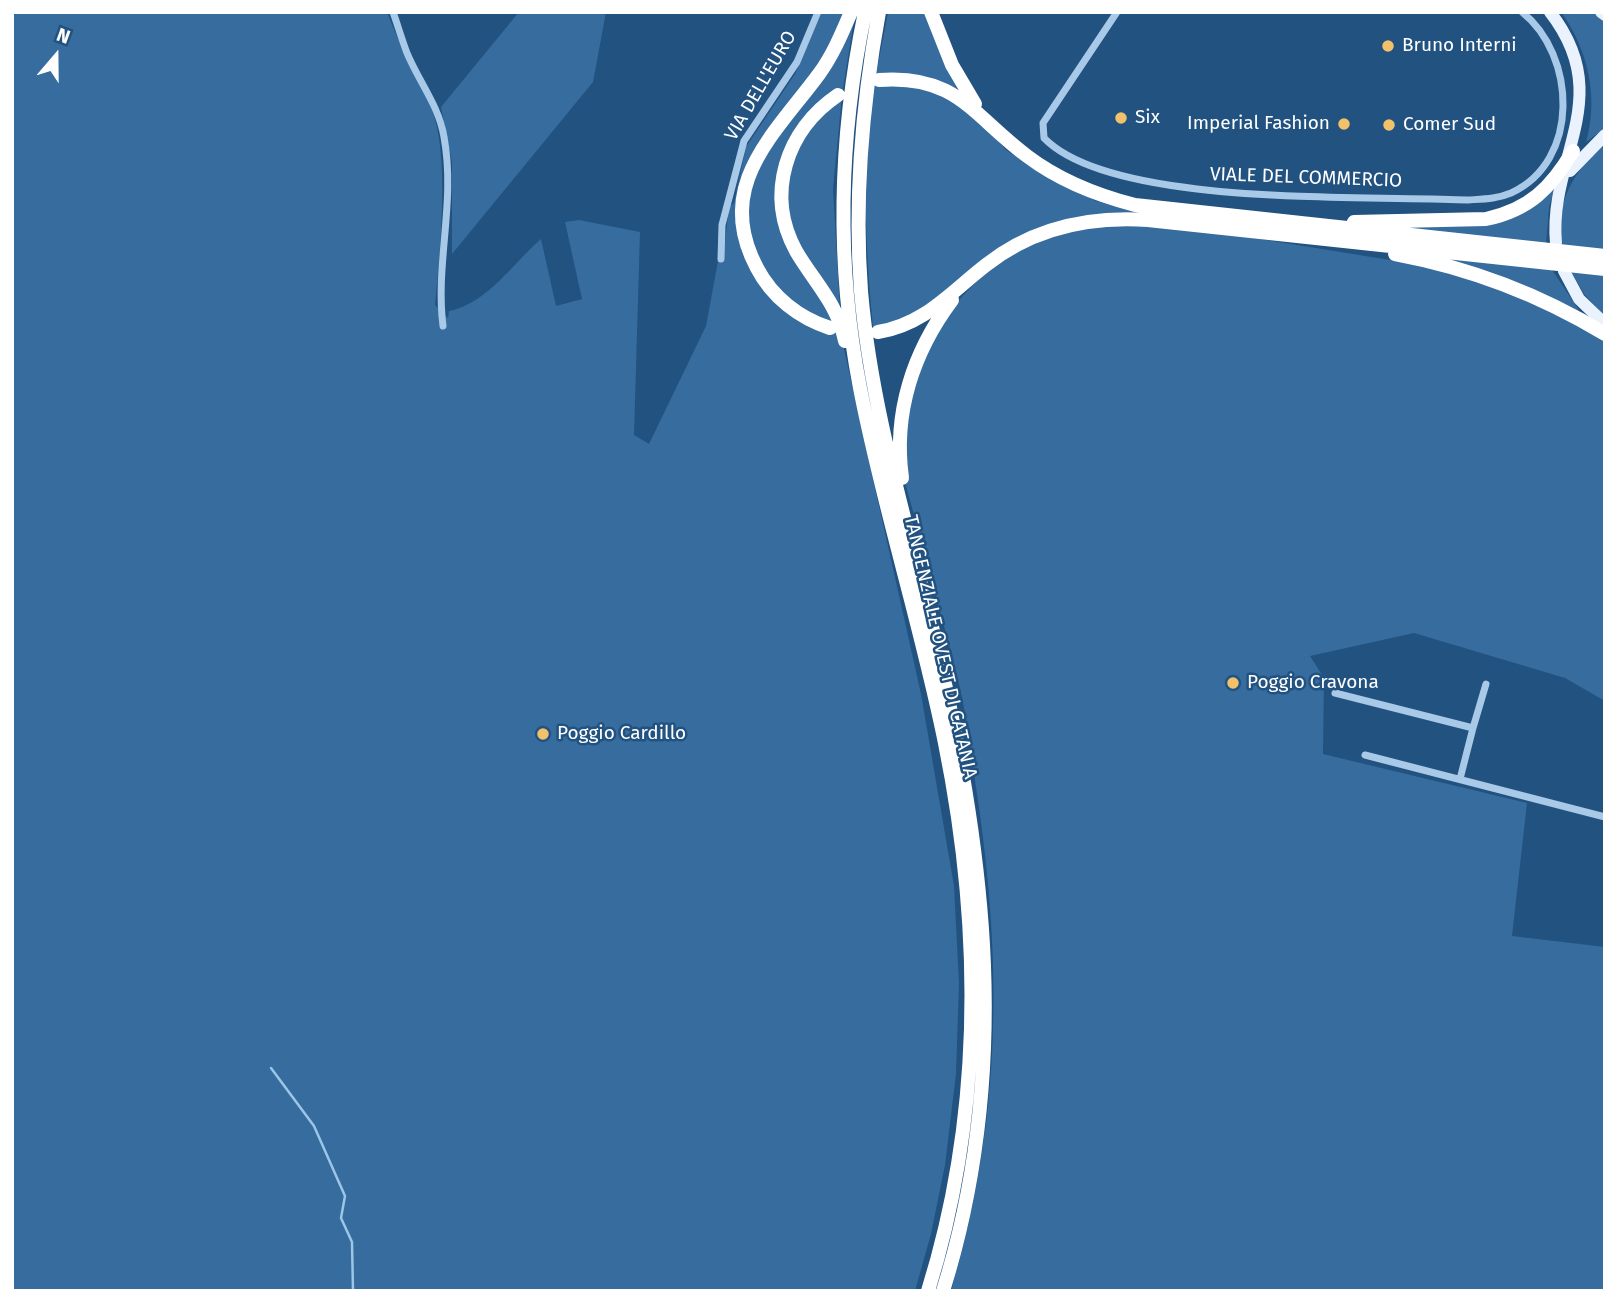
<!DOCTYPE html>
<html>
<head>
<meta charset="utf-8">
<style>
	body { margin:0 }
	#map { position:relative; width:1617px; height:1303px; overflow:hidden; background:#225280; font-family:"Fira Sans",sans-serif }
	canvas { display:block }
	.frame { position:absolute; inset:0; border:14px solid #fff; pointer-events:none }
	.north { position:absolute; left:21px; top:21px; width:70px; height:70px; -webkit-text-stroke:5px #225280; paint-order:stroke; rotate:20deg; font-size:19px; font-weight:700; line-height:28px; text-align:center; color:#fff }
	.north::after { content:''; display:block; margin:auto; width:24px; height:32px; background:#fff; clip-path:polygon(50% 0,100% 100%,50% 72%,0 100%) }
</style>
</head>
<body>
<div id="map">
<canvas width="1617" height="1303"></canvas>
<div class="frame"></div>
<div class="north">N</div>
</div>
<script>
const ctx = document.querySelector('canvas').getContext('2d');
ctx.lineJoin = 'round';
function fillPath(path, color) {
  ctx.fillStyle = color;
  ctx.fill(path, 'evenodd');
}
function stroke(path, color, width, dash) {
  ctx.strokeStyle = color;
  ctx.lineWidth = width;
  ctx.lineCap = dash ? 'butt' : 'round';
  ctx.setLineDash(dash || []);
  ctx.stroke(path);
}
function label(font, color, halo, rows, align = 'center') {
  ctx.font = font + ' "Fira Sans",sans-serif';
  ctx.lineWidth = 5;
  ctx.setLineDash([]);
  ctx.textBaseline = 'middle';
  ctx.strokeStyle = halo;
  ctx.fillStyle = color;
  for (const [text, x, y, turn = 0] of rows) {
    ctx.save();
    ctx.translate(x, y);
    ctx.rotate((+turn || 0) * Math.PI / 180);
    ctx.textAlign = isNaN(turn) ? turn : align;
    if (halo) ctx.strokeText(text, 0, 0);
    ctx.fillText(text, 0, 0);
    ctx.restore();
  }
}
fillPath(new Path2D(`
	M12,12H387C400,48 422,80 434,116C449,163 440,255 435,305L448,318L449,311C488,303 512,264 541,239L556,306L582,299L565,222L579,220L640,232L634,435L649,444L706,326L718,261H723L729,207L734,203L746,147L795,74L822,12H846C839,28 832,45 823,60C790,113 731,153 739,222C741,244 747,264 760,282C778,307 802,326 832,333L829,322C804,315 781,294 766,274C710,196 777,135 821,75C835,56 845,35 855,14L842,95L833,189L840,310C806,252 765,221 795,148C803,128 818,110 837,100L838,90C786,121 761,187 788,243C804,275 827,298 840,331L921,694L954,886L959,984L956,1074L945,1165L931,1234L915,1291H12Z
	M519,12H606L593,82L452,254V162L441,107Z
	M888,12H926L962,93L934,88L975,115L1006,150L1051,179L1096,201L1134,212L1098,214L1059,221L937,301L896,324L873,327C866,257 863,188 869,118C873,83 882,47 888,12Z
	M1561,12H1591L1605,20V128L1586,142C1599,98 1588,49 1561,12Z
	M1605,142V250L1563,246C1553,202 1575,171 1605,142Z
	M1554,190L1549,207L1546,244L1406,230L1402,225L1487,222L1539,200Z
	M1131,224L1235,235L1446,269L1546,308L1605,340V701L1565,678L1414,633L1310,656L1324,678L1323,754L1527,803L1512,936L1605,947V1291H951C1002,1118 1003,964 976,787C971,756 968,724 961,693C944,622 924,553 905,482C903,456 902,412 911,387C933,318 983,260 1052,236C1078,227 1104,226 1131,224Z
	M1430,256L1552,270L1579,310L1575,313Z
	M1571,271L1605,275V317L1584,294Z`), '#366c9e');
stroke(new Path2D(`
	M271,1068L314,1126L345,1196L341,1218L352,1242L353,1291`), '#9cc5e8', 2.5);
stroke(new Path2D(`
	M393,12C398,26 402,40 407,53C419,82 439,106 444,137C456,202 435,263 443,326
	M1117,12L1043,123L1044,138C1112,208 1370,195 1468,200C1483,199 1497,199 1511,193C1581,161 1576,55 1522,12
	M721,259L722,225L744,141L797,62L818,12
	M1335,693L1473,728L1460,779
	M1473,728L1486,684
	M1365,755L1605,817`), '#a8c9e7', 7);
stroke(new Path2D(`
	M1550,12C1617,98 1548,158 1556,243
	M1601,12L1605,15
	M1570,171L1605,135
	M1564,271L1579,299L1605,324`), '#eaf3fd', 12);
stroke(new Path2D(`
	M865,12C839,136 836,264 860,388C883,507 921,624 945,743C982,926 984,1111 928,1291
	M879,12C862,105 854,197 861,291C871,408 906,521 934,635C986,856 1012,1070 943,1291
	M931,12L952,65L975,104
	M879,80C957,74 973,116 1027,156C1060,181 1096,195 1135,205L1605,256
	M838,95C786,130 765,194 796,251C814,282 838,304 845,341
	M1354,222L1486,219C1529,210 1551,188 1573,151
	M1395,254C1470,268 1539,294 1605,334
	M830,328C799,318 772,297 757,268C713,186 774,135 819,74C833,55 842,33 851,12
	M878,332C924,325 951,292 986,265C1033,228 1089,216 1148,220L1605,269
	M902,478C893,413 913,352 952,300`), '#fff', 14);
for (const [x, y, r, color] of [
	[1388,46,7,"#f2c26b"],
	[1121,118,7,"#f2c26b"],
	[1344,124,7,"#f2c26b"],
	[1389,125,7,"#f2c26b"],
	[1233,683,7,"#f2c26b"],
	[543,734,7,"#f2c26b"]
]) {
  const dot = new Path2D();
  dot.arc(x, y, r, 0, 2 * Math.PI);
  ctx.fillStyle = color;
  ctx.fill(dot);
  stroke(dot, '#225280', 2.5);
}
label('19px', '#fff', '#225280', [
	["Bruno Interni",1402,46],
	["Six",1135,118],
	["Imperial Fashion",1330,124,"right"],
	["Comer Sud",1403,125],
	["Poggio Cravona",1247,683],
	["Poggio Cardillo",557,734]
], 'left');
label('19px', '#fff', '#225280', [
	["VIA DELL'EURO",761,86,-60],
	["VIALE DEL COMMERCIO",1306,178,2],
	["TANGENZIALE OVEST DI CATANIA",940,647,77]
]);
</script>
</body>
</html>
